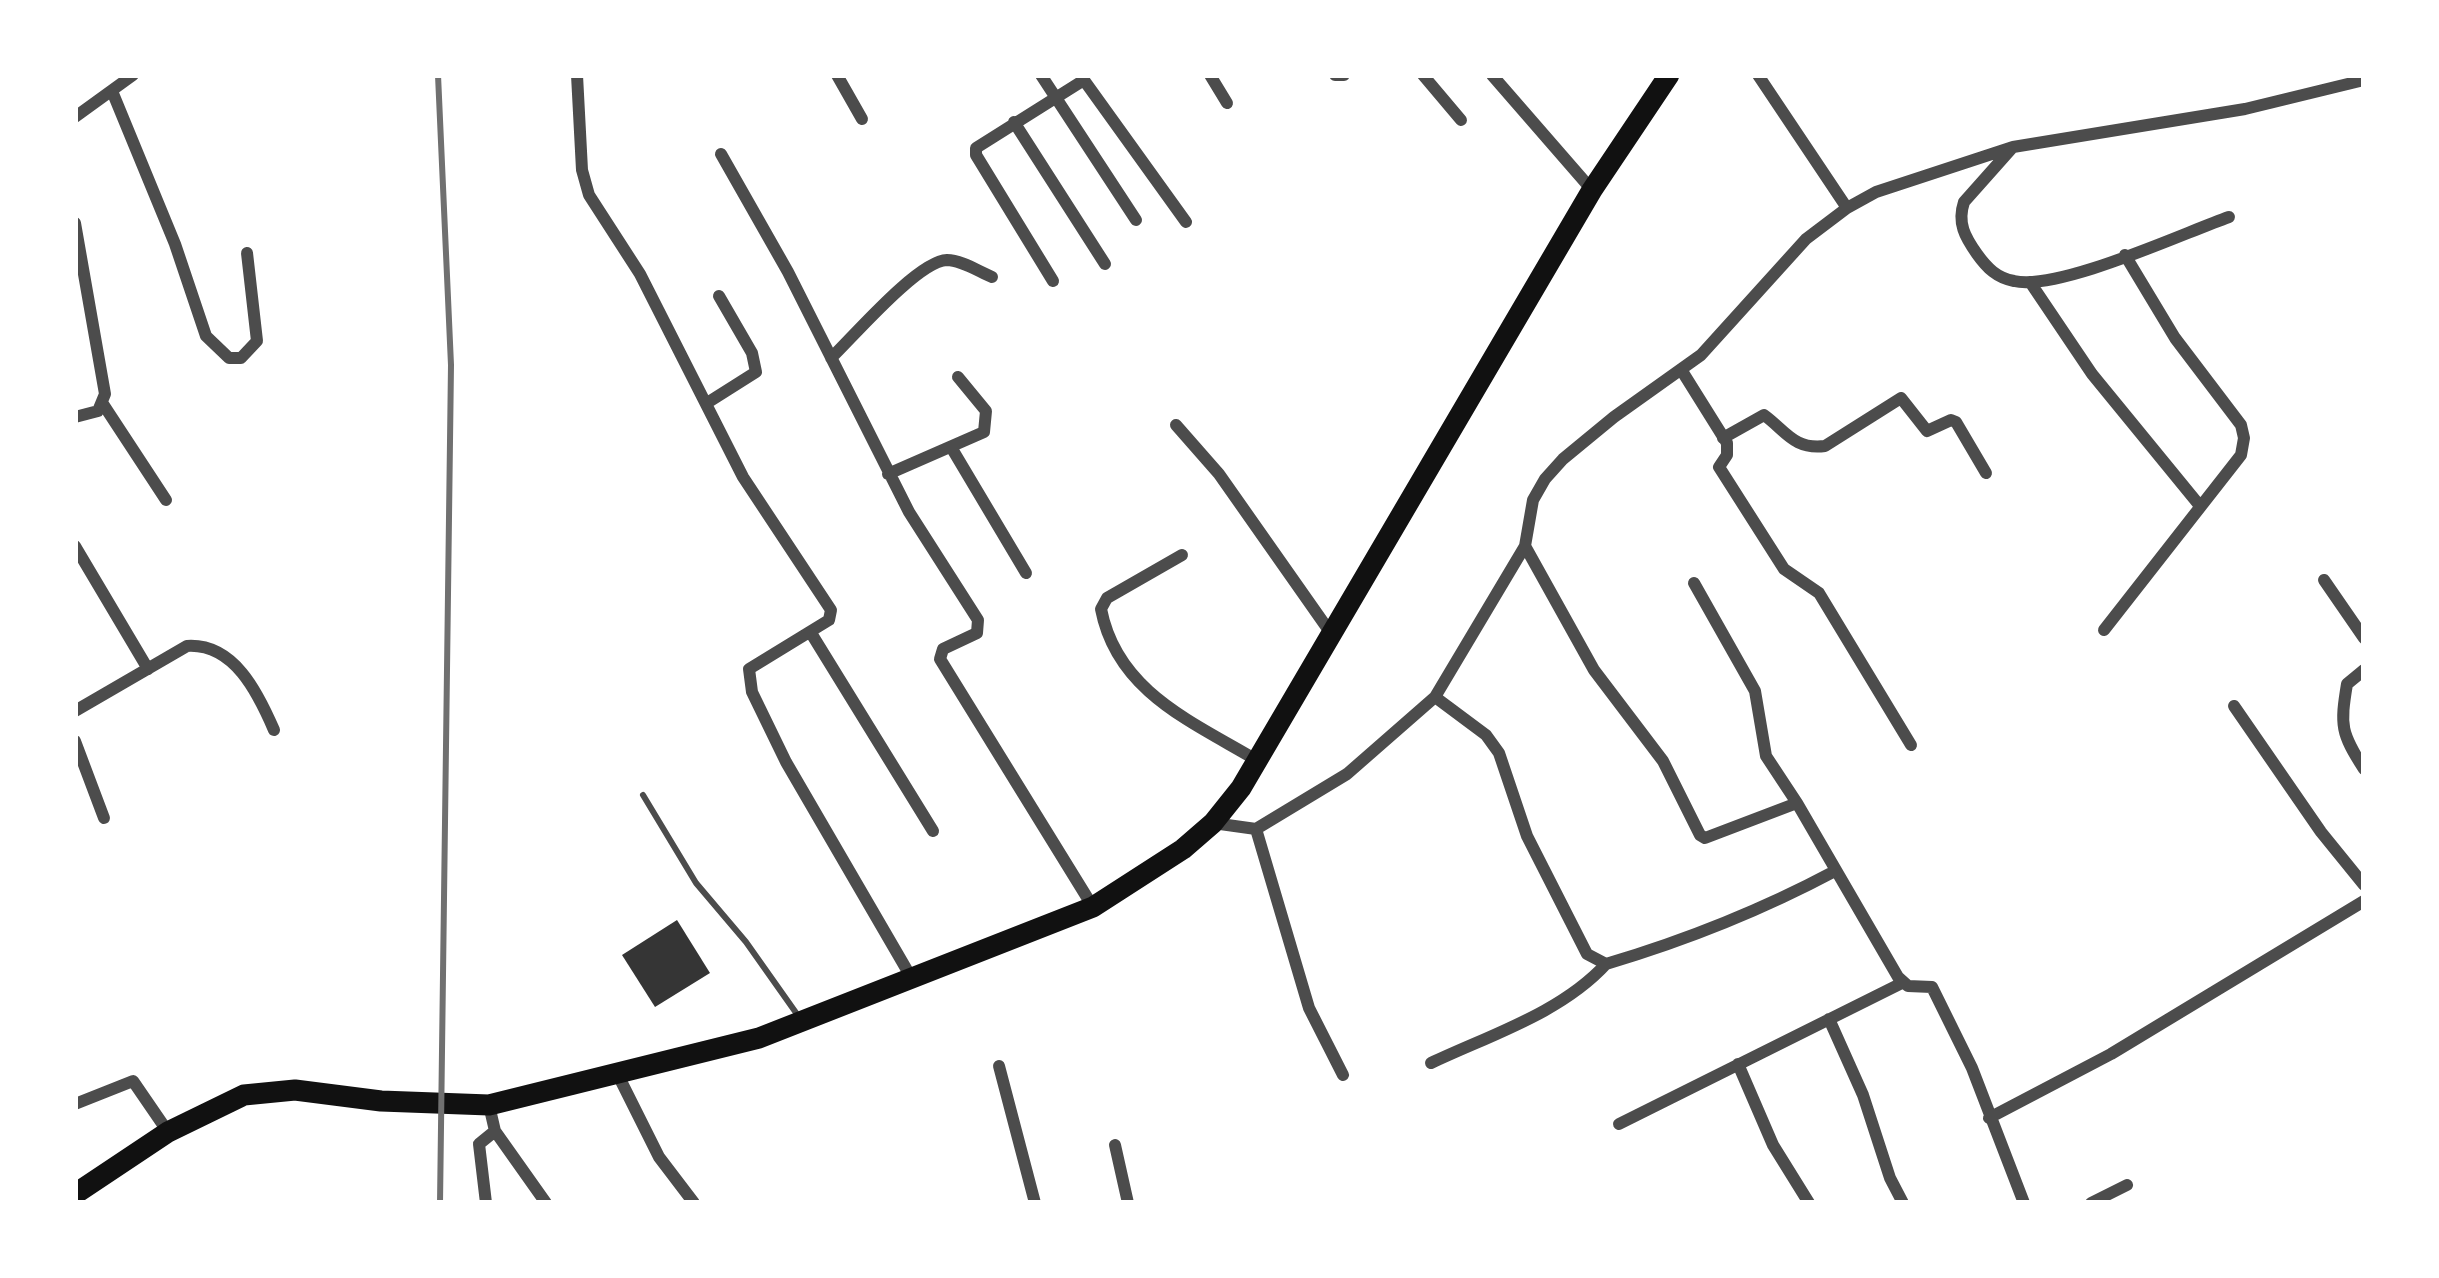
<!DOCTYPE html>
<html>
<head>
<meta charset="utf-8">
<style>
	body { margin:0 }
	#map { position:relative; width:2439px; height:1278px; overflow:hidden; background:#fff; font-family:"Fira Sans Condensed",sans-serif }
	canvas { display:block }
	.frame { position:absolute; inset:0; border:78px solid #fff; pointer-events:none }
</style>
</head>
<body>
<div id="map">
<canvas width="2439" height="1278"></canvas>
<div class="frame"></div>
</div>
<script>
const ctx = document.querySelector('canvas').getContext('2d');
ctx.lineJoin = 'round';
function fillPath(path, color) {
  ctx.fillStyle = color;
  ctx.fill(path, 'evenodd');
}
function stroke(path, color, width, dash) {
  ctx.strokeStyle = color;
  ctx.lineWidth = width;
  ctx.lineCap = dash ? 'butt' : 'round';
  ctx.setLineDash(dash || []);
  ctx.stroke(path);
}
fillPath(new Path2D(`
	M677,920L710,973L655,1007L622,955Z`), '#353535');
stroke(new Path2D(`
	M643,795L696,883L746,942L799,1017`), '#4c4c4c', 6);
stroke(new Path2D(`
	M577,75L582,170L589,195L640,274L743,477L831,610L829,620L749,669L752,692L786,762L911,977
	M837,75L862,119
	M1041,75L1136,220
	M1210,75L1227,103
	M1335,75H1344
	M1423,75L1461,120
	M1492,75L1592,190
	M1758,75L1847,208
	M1081,76L1186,222
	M112,91L175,244L206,336L229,358H241L257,341L247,253
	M75,117L133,75
	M1014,122L1105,264
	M2012,148L1964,202C1957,223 1965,237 1977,254C1987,268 1997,278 2014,281C2059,291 2181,234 2229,217
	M721,154L788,272L909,512L978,620L977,633L943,649L940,659L1093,907
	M75,223L105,394L98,411L75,417
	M1053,281L976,155V148L1084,80
	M2030,282L2092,374L2200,506
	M831,358C854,336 918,261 947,260C961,260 978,271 992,277
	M1682,371L1727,443V455L1719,467L1784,569L1819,593L1911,745
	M707,403L756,372L752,353L719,296
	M103,404L166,500
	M1176,425L1219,474L1330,632
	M1723,438L1764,415C1786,431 1794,450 1825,446L1901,398L1927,431L1951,420L1956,422L1986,473
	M951,447L1026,573
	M888,474L984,432L986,411L958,377
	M75,546L148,669
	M1525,546L1594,670L1663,761L1700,835L1705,838L1797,803L1898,977L1908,986L1932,987L1972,1068L2024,1203
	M1182,555L1107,598L1101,609C1117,692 1193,722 1258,761
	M2324,580L2364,638
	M1694,583L1755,691L1766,756L1797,803
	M2104,630L2241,455L2244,438L2241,425L2175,338L2125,255
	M811,633L933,831
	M2364,670L2347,684C2340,726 2341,733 2364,769
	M1435,697L1486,735L1499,753L1527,836L1587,954L1606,964C1687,940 1760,911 1835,871
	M2234,706L2321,832L2364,885
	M75,711L187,646C234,643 258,693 274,730
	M75,741L104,818
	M1213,823L1256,829L1347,774L1435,697L1525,546L1533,500L1545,479L1563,459L1614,417L1701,355L1806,239L1847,208L1876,192L2013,147L2245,109L2364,80
	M1256,829L1309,1008L1343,1075
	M1829,1019L1863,1095L1890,1178L1903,1203
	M1431,1063C1490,1035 1561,1013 1606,964
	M1738,1064L1773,1145L1809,1203
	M999,1066L1035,1203
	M617,1073L659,1157L694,1203
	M75,1104L133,1081L168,1132
	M489,1105L495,1131L546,1203
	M1989,1118L2111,1054L2364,901
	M1619,1124L1902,983
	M1115,1145L1128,1203
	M486,1203L479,1144L495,1131
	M2091,1203L2127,1185`), '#4c4c4c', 12);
stroke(new Path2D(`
	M75,1194L168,1132L244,1095L295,1090L381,1101L489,1105L759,1038L1093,907L1183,849L1213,823L1241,788L1592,190L1669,75`), '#111', 21);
stroke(new Path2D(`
	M438,75L451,365L440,1203`), '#707070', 6);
</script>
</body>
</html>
